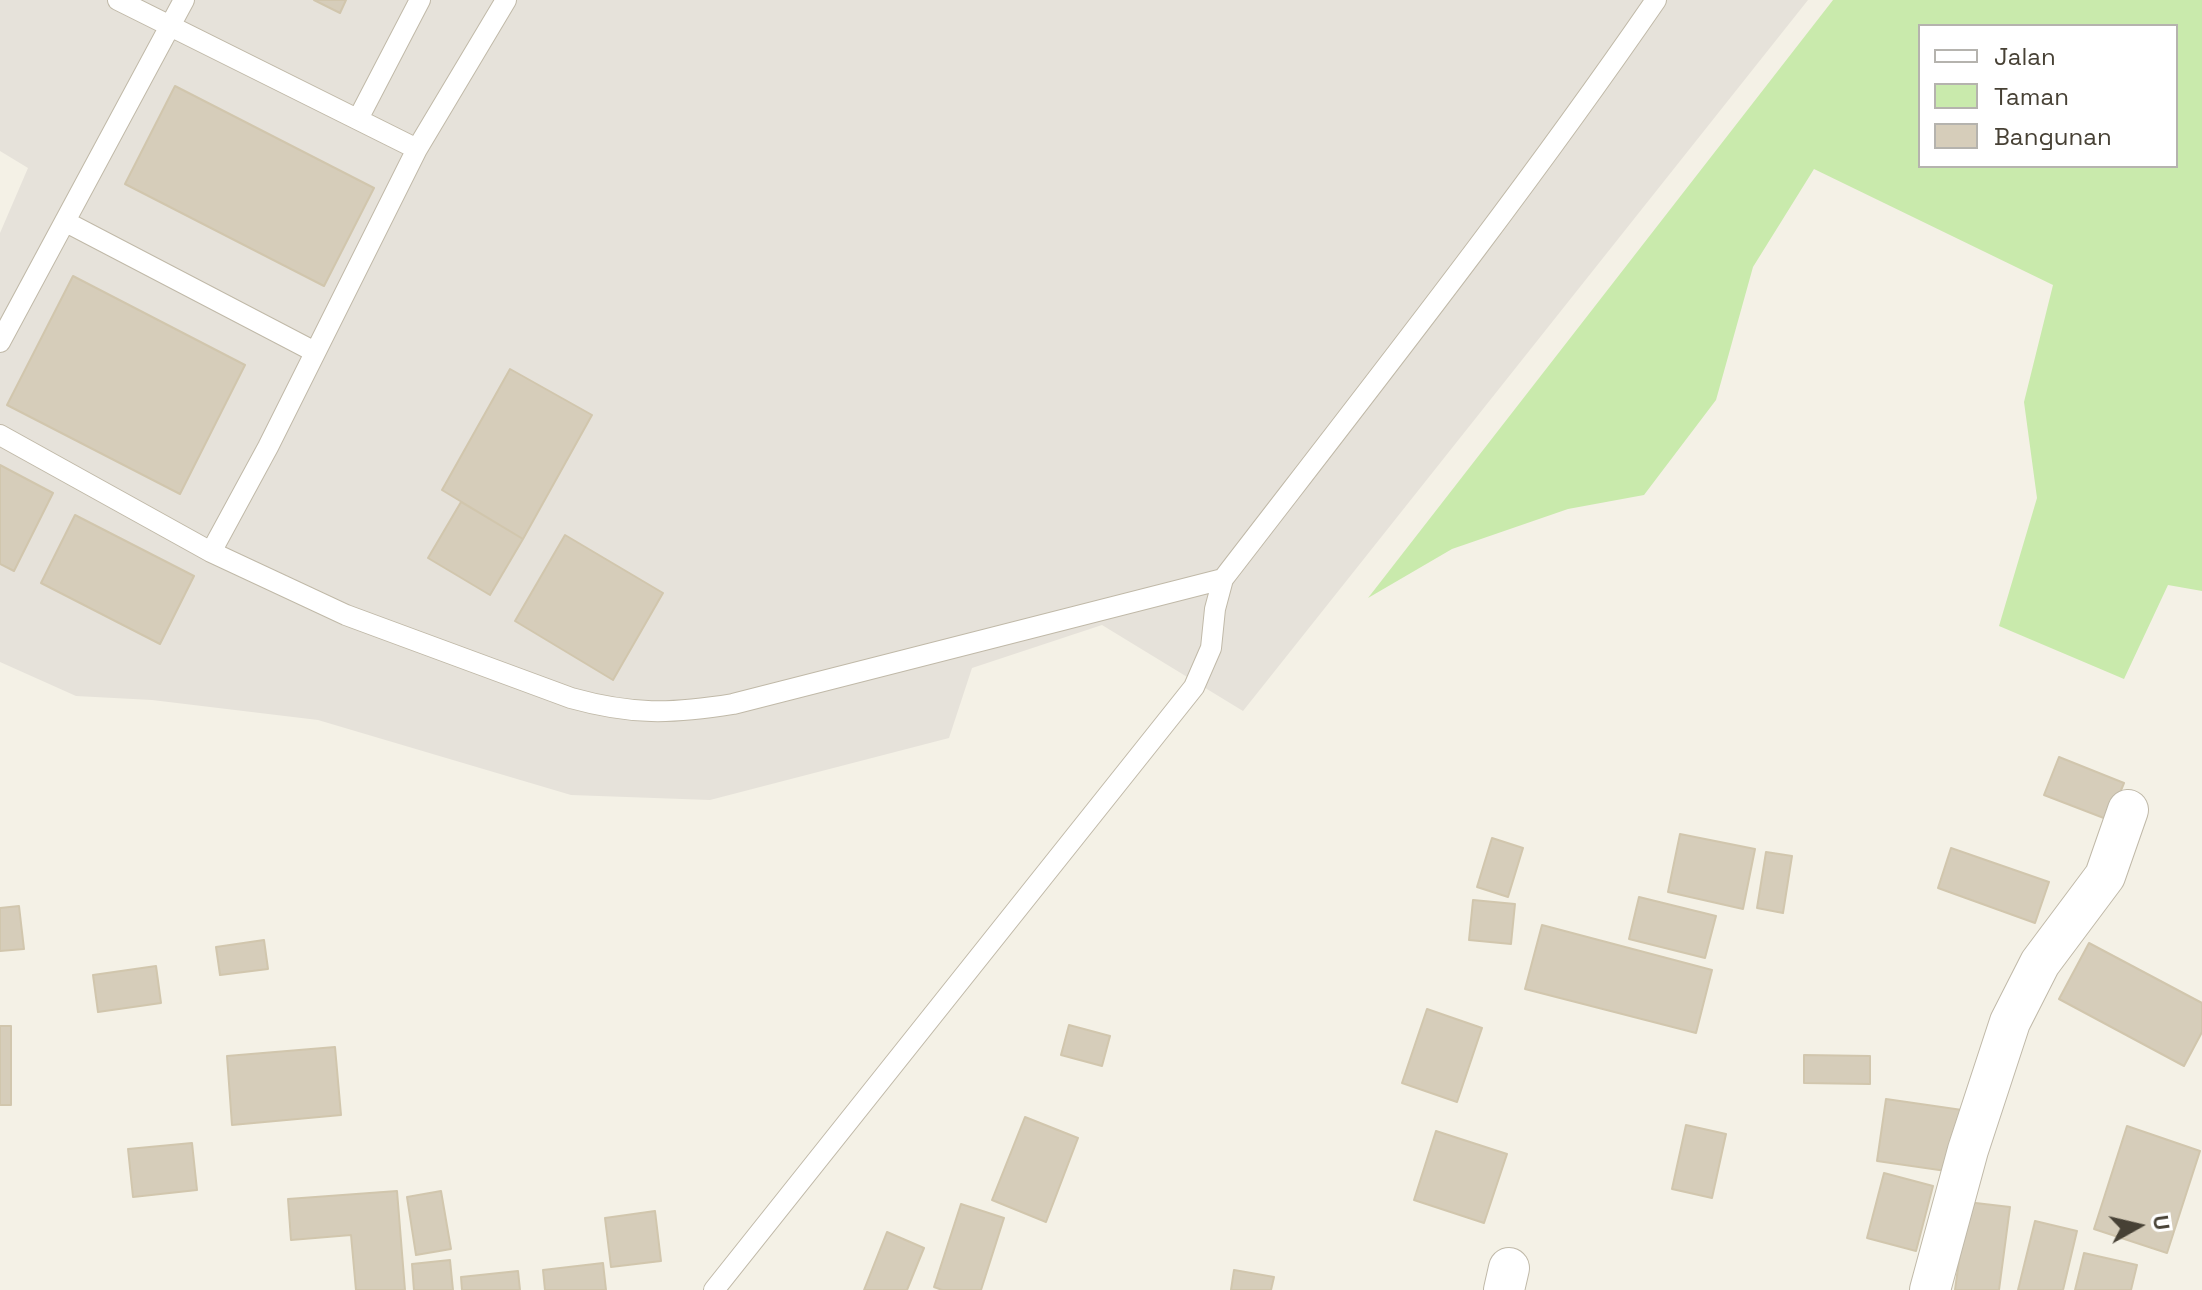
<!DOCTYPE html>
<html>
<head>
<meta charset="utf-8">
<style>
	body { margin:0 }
	#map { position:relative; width:2202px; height:1290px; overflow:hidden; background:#f4f1e6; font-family:"Space Grotesk",sans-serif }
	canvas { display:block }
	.legend { position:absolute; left:1918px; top:24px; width:260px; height:144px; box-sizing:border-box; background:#fff; border:2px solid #b5b3ae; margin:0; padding:10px 14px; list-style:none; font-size:24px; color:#474135 }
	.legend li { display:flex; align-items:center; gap:16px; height:40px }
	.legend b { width:40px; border:2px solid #b5b3ae }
	.north { position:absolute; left:2098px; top:1186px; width:80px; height:80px; -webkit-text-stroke:6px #fff; paint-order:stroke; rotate:82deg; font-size:22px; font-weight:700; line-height:32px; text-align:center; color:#474135 }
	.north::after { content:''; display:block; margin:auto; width:28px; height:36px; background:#474135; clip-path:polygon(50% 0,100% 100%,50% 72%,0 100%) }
</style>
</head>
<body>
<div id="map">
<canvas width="2202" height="1290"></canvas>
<ul class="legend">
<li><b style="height:10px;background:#fff"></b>Jalan</li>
<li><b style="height:22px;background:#c9eaac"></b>Taman</li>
<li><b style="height:22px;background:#d6cdba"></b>Bangunan</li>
</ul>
<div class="north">U</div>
</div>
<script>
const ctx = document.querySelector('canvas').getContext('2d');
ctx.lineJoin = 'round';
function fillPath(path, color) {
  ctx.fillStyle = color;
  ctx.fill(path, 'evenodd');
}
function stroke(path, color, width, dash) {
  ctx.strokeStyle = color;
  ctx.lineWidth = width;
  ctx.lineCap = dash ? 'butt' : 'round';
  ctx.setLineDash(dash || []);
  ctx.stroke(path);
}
fillPath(new Path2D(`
	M0,0H1808L1243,711L1102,625L972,668L949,738L710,800L571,795L318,720L152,700L76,696L0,662V233L28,168L0,151Z`), '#e6e2da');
fillPath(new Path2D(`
	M1833,0H2202V591L2168,585L2124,679L1999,626L2037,498L2024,402L2053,285L1814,169L1753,267L1716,400L1644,495L1568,509L1452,549L1368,598ZM2176,26V166H1920V26Z`), '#c9eaac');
const building = new Path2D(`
	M314,0H346L340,13Z
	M175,86L374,188L324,286L125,184Z
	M73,276L245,365L180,494L7,405Z
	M510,369L592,415L523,539L442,490Z
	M0,465L53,493L14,571L0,564Z
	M461,502L523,539L490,595L428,558Z
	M75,515L194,576L160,644L41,583Z
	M565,535L663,593L613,680L515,621Z
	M2059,757L2124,783L2109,820L2044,795Z
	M1680,834L1755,849L1743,909L1668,892Z
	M1492,838L1523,848L1508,897L1477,887Z
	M1951,848L2049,882L2035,923L1938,888Z
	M1766,852L1792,856L1783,913L1757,908Z
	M1639,897L1716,916L1705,958L1629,939Z
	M1473,900L1515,904L1511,944L1469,940Z
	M19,906L24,949L0,951V908Z
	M1542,925L1712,970L1696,1033L1525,989Z
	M264,940L268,969L220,975L216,947Z
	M2089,943L2202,1003V1032L2184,1066L2059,999Z
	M156,966L161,1003L98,1012L93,975Z
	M1427,1009L1482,1028L1457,1102L1402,1083Z
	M1069,1025L1110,1036L1102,1066L1061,1055Z
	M0,1026H11V1105H0Z
	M335,1047L341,1115L232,1125L227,1056Z
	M1804,1055L1870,1056V1084L1804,1083Z
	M1886,1099L1969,1111L1960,1173L1877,1161Z
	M1025,1117L1078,1138L1046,1222L992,1200Z
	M1686,1125L1726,1134L1712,1198L1672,1189Z
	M2127,1126L2200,1151L2167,1253L2094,1229Z
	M1436,1131L1507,1154L1484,1223L1414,1200Z
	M192,1143L197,1190L133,1197L128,1149Z
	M1884,1173L1933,1186L1916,1251L1867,1238Z
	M397,1191L405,1290H356L351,1235L291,1240L288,1199Z
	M441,1191L451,1249L416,1255L407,1197Z
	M1967,1202L2010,1207L1999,1290H1955Z
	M961,1204L1004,1218L981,1290H942L934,1287Z
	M655,1211L661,1261L611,1267L605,1218Z
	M2035,1221L2077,1231L2063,1290H2018Z
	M887,1232L924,1248L907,1290H864Z
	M2084,1253L2137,1265L2131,1290H2075Z
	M450,1260L453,1290H414L412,1264Z
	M603,1263L606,1290H545L543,1270Z
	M1234,1270L1274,1277L1271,1290H1231Z
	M518,1271L520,1290H462L461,1277Z`);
fillPath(building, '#d6cdba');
stroke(building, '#d1c6ad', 2);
const lane = new Path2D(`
	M118,0L417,149
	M358,119L420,0
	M66,222L315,352
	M0,342L184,0
	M0,435L211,552L346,615L571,698C632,715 671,714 733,704L1223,579
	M211,552L268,447L417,149L506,0
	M714,1290L1194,687L1211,648L1215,609L1223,579C1370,388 1519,199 1656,0`);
const street = new Path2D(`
	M1504,1290L1509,1268
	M1930,1290L1968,1150L2010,1022L2040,963L2105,876L2128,810`);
stroke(lane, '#c0b9a8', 22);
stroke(street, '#c0b9a8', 42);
stroke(lane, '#fff', 20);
stroke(street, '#fff', 40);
</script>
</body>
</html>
